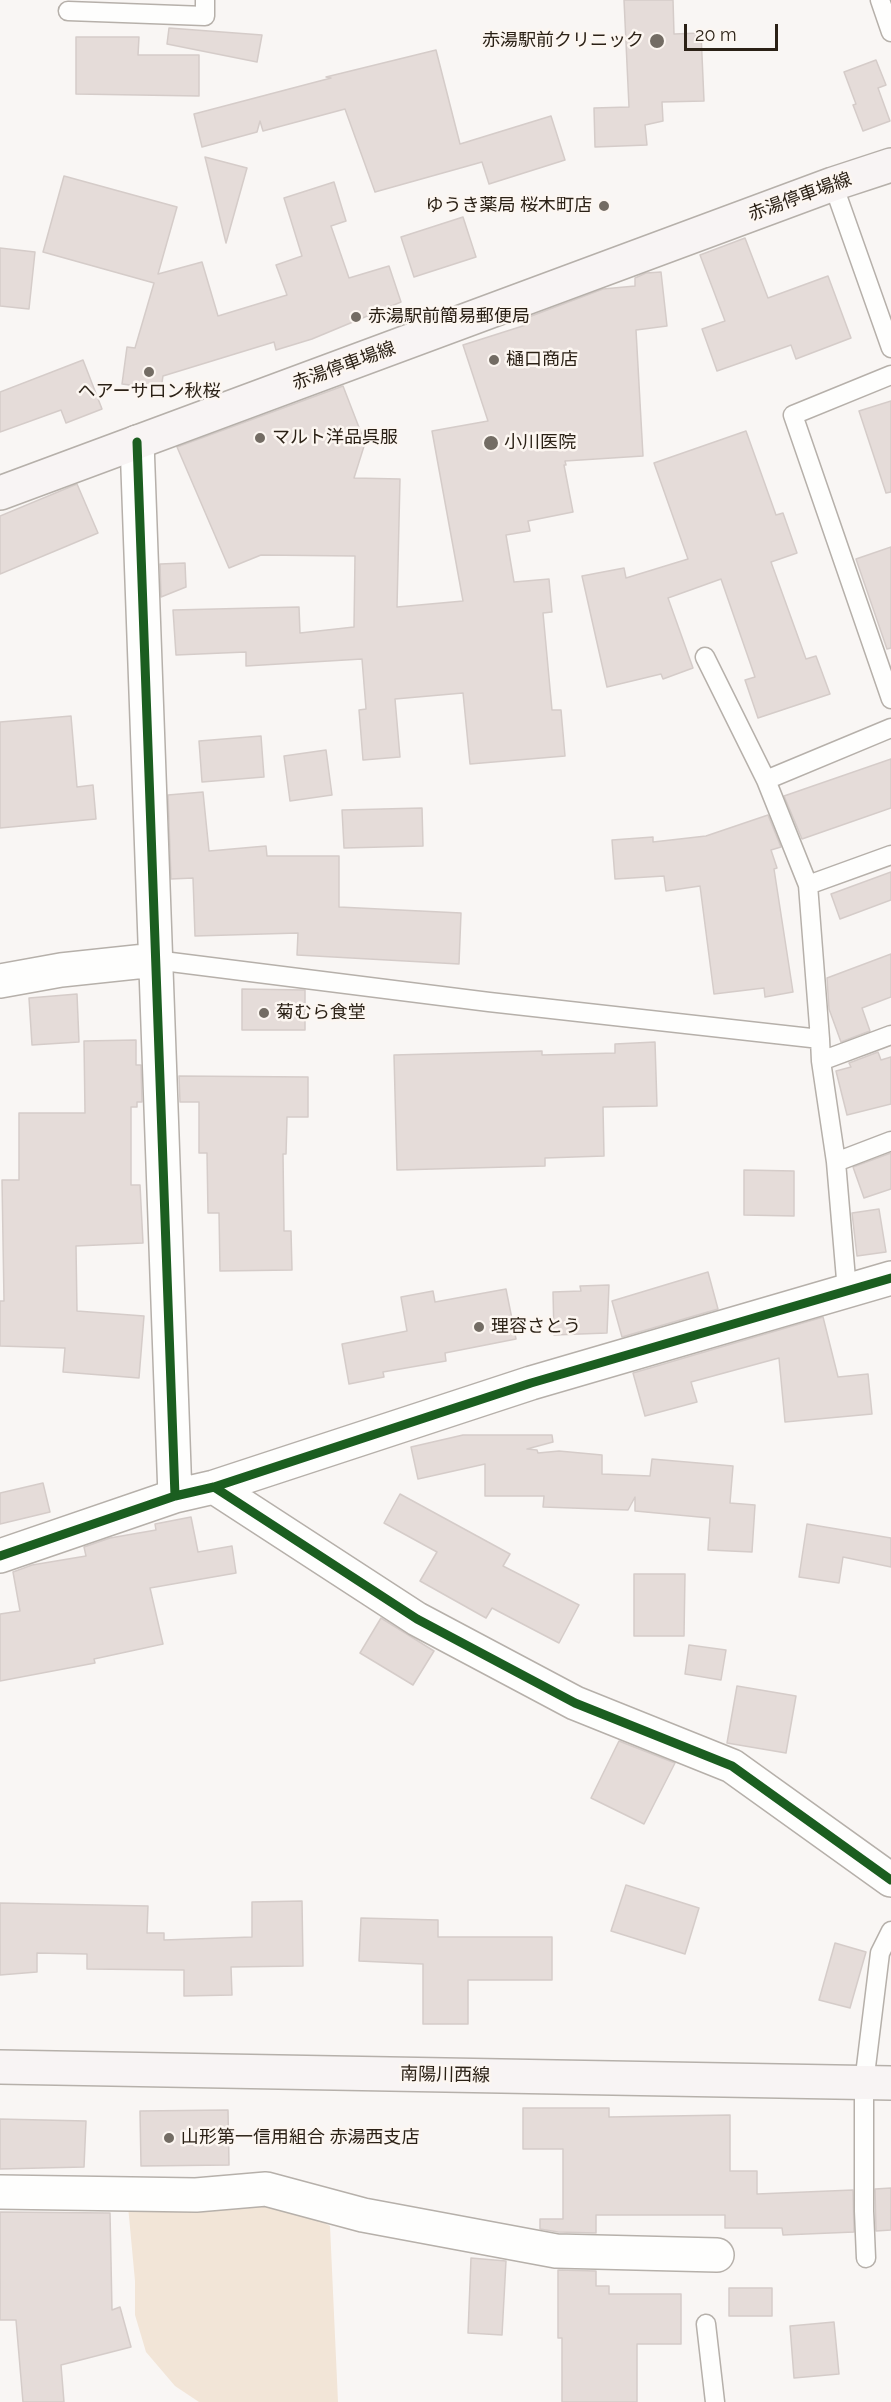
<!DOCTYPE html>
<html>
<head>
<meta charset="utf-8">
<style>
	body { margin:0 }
	#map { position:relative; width:891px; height:2402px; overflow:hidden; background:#f9f6f4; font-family:Raleway,sans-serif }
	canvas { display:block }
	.scale { position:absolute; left:684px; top:24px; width:94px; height:27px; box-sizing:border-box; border:3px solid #2b2116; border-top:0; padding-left:8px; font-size:18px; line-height:21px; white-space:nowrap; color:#2b2116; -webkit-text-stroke:4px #fcf6f1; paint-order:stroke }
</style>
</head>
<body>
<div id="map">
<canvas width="891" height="2402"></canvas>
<div class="scale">20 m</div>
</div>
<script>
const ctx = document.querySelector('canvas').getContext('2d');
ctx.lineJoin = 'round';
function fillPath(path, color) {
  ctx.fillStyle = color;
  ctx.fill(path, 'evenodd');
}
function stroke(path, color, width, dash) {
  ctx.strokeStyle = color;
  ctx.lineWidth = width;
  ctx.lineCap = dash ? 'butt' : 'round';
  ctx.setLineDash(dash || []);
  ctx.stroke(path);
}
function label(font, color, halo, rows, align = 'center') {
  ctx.font = font + ' Raleway,"Noto Sans JP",sans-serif';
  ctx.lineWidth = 5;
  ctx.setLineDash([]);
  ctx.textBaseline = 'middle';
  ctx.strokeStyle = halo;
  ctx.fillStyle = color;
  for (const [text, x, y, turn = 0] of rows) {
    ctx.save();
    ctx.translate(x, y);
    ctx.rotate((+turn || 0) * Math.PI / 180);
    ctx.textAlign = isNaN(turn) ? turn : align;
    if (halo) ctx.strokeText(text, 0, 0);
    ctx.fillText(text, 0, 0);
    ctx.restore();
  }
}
fillPath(new Path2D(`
	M273,2205L304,2212L330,2226L338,2402H199L175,2386L146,2352L135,2315V2281L128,2206Z`), '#f2e5d7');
const building = new Path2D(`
	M624,0H673L674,34L701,33L704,101L662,102L663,121L645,125L647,145L595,147L594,108L629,107Z
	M169,28L262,35L257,62L167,44Z
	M76,37H139L138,55H199V96L76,94Z
	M436,50L460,144L551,116L565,160L489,184L482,162L375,192L345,109L263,131L260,121L257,132L202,147L194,114L331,78L326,77Z
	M876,60L886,85L878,88L890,121L863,131L853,105L856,104L844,72Z
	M205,157L247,168L226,243Z
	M64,176L177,207L158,274L202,262L218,316L287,295L276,265L302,256L284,198L334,182L346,221L331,226L349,278L389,266L401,302L312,339L276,350L274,342L163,376L161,389L122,384L127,347L135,348L154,283L43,252Z
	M463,217L476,257L414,277L401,237Z
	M745,238L768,298L828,276L851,338L796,359L791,345L717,371L702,329L725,321L700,255Z
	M0,248L35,252L29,309L0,306Z
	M661,272L667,326L636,330L643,456L565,461L566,465H564L573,512L528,521L530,531L506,535L514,582L549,579L552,612L543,613L552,710H561L565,756L470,764L463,693L395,699L400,757L363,760L359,710L366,709L362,659L246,666V652L176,655L173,610L299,607L300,633L354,627L355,556L261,555L229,568L177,447L343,386L365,443L354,478L400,479L397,607L463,601L432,431L488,421L463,345L529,324L526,318L603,289L635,286V278L646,273Z
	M83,360L102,409L66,423L61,410L0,432V392Z
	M891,401V492L886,493L859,411Z
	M746,431L776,515L783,513L797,553L771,562L806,659L816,656L830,694L758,718L745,680L755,677L721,579L668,598L693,668L663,679L661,674L607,687L582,576L624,568L626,578L688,559L654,463Z
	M77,484L98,533L0,574V516Z
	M891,547V648L887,649L856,559Z
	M185,563L186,587L161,597L160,564Z
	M71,716L77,787L93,785L96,819L0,828V722Z
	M261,736L264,777L202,782L199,741Z
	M326,750L332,795L290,801L284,756Z
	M891,759V808L802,839L784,796Z
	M203,792L209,851L266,846L267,856H339V907L461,913L459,964L297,955L298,933L195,936L193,878L171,879L168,795Z
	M422,808L423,846L344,848L342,810Z
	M768,815L781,847L771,850L777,868L774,869L793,992L765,997L764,988L714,994L700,886L666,891L664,876L615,879L612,840L653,837V842L706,836Z
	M891,872V900L840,919L831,894Z
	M891,954V997L862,1008L870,1031L841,1042L829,1009L827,978Z
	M242,989L305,990V1030H242Z
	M77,994L79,1042L32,1045L29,998Z
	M136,1040V1065H141L142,1102H137V1107H131V1185H140L143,1243L76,1246L77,1311L144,1316L139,1378L63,1372L65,1348L0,1346V1301H4L2,1180H19V1113H85L84,1041Z
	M655,1042L657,1106L603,1107L604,1156L545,1158V1166L397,1170L394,1055L542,1051V1055L615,1053V1044Z
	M878,1052L881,1060L891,1057V1104L847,1115L836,1071L851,1067L849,1063Z
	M179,1076L308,1077V1117H287L286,1154H283L284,1231H291L292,1270L220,1271L219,1213H208L207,1153H199V1102H180Z
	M891,1153V1189L864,1198L853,1167Z
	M744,1170L794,1171V1216L744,1215Z
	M879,1209L886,1252L857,1256L852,1213Z
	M708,1272L718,1309L622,1337L612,1301Z
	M609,1285L607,1333L554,1335L553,1292L581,1291L580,1286Z
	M506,1289L516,1339L445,1353L446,1361L383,1372L384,1377L349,1384L342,1344L407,1331L401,1297L433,1291L435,1302Z
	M823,1317L838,1377L868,1374L872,1414L785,1422L779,1358L691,1382L697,1402L645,1416L633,1373Z
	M463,1435H552L553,1442L527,1449L537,1450L538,1453L559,1451L602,1455V1474L650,1476L652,1459L733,1466L730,1503L755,1505L752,1552L708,1550L710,1518L635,1511V1497L628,1510L543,1507L544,1496H485V1464L418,1479L411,1447Z
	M43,1483L50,1512L0,1524V1493Z
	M400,1494L510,1554L503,1566L579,1605L559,1643L492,1608L486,1618L420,1581L437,1552L384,1523Z
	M191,1517L198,1552L232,1546L236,1573L150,1588L163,1644L94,1659L95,1663L0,1681V1614L20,1611L13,1572L32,1565L86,1556L84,1547L110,1538L156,1530L155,1524Z
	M807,1524L891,1538V1567L843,1557L839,1583L799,1577Z
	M634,1574H685L684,1636H634Z
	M381,1618L434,1651L413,1685L360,1653Z
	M689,1645L726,1650L721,1680L685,1674Z
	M737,1686L796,1696L786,1753L727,1743Z
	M619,1741L675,1763L644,1824L591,1798Z
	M626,1885L699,1908L685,1954L611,1931Z
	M302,1901L303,1966L231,1967L232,1995L184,1996V1970L87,1969V1954L37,1953V1972L0,1975V1903L148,1906L147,1933H164V1940L252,1937V1902Z
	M361,1918L438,1920V1937H552V1980H468V2024H423V1964L359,1961Z
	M835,1943L866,1952L850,2008L819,2000Z
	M523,2108H609V2117L730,2115V2171H757V2194L853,2190L854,2232L783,2235L782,2228H725V2215H596V2233L558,2232L540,2229V2219H563V2149H523Z
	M228,2110L229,2165L141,2166L140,2111Z
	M0,2119L86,2121L84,2167L0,2169Z
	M891,2188V2230L876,2231L875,2189Z
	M0,2212L110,2213L112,2310L120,2307L131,2347L61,2365L64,2402H23L16,2320H0Z
	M471,2258L506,2261L502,2335L468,2333Z
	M558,2270L596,2271V2286H609V2294H681V2344H637V2402H562V2338H558Z
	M729,2288H772V2316H729Z
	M834,2322L839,2374L794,2378L790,2326Z`);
fillPath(building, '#e5dcd9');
stroke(building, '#d5ccc9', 1.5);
const service = new Path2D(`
	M880,0L891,32
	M68,11L205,16V0
	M833,184L891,348
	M891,375L793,415L891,699
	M705,657L766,780L808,885L820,1039
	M766,780L891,728
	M808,885L891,855
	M155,960L489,1002L820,1039L821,1061L836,1162L847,1291
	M821,1061L891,1035
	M836,1162L891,1141
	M866,2258L864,2211V2083L880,1953L891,1931
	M706,2324L715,2402`);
const minor = new Path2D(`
	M137,442L175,1496
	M0,981L61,970L155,960
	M214,1487L417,1619L575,1703L732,1766L891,1880
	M0,1556L175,1496L214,1487L531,1383L891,1278
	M0,2192L196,2195L266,2189L363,2215L556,2251L717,2255`);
const secondary = new Path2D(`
	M0,493L833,184L891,165
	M0,2067L891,2083`);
stroke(service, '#b6b0aa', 21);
stroke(minor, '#b6b0aa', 36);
stroke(secondary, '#b6b0aa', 36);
stroke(service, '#fefefd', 18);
stroke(minor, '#fefefd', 33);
stroke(secondary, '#f8f4f4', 33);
stroke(new Path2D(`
	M137,442L175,1496
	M214,1487L417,1619L575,1703L732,1766L891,1880
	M0,1556L175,1496L214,1487L531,1383L891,1278`), '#1b5e20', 9);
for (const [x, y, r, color] of [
	[657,41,8,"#736c64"],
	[604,206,6,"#736c64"],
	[356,317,6,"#736c64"],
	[494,360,6,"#736c64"],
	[149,372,6,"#736c64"],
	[260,438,6,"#736c64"],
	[491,443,8,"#736c64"],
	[264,1013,6,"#736c64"],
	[479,1327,6,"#736c64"],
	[169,2138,6,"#736c64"]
]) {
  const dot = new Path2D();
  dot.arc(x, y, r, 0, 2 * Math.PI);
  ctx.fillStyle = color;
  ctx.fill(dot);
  stroke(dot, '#fcf6f1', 2);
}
label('18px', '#2b2116', '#fcf6f1', [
	["赤湯駅前クリニック",644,41,"right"],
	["ゆうき薬局 桜木町店",592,206,"right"],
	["赤湯駅前簡易郵便局",368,317],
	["樋口商店",506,360],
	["ヘアーサロン秋桜",149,392,"center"],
	["マルト洋品呉服",272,438],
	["小川医院",504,443],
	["菊むら食堂",276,1013],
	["理容さとう",491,1327],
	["山形第一信用組合 赤湯西支店",181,2138]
], 'left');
label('18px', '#2b2116', '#fcf6f1', [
	["赤湯停車場線",800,197,-20],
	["赤湯停車場線",344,366,-20],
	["南陽川西線",445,2075,1]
]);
</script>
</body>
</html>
